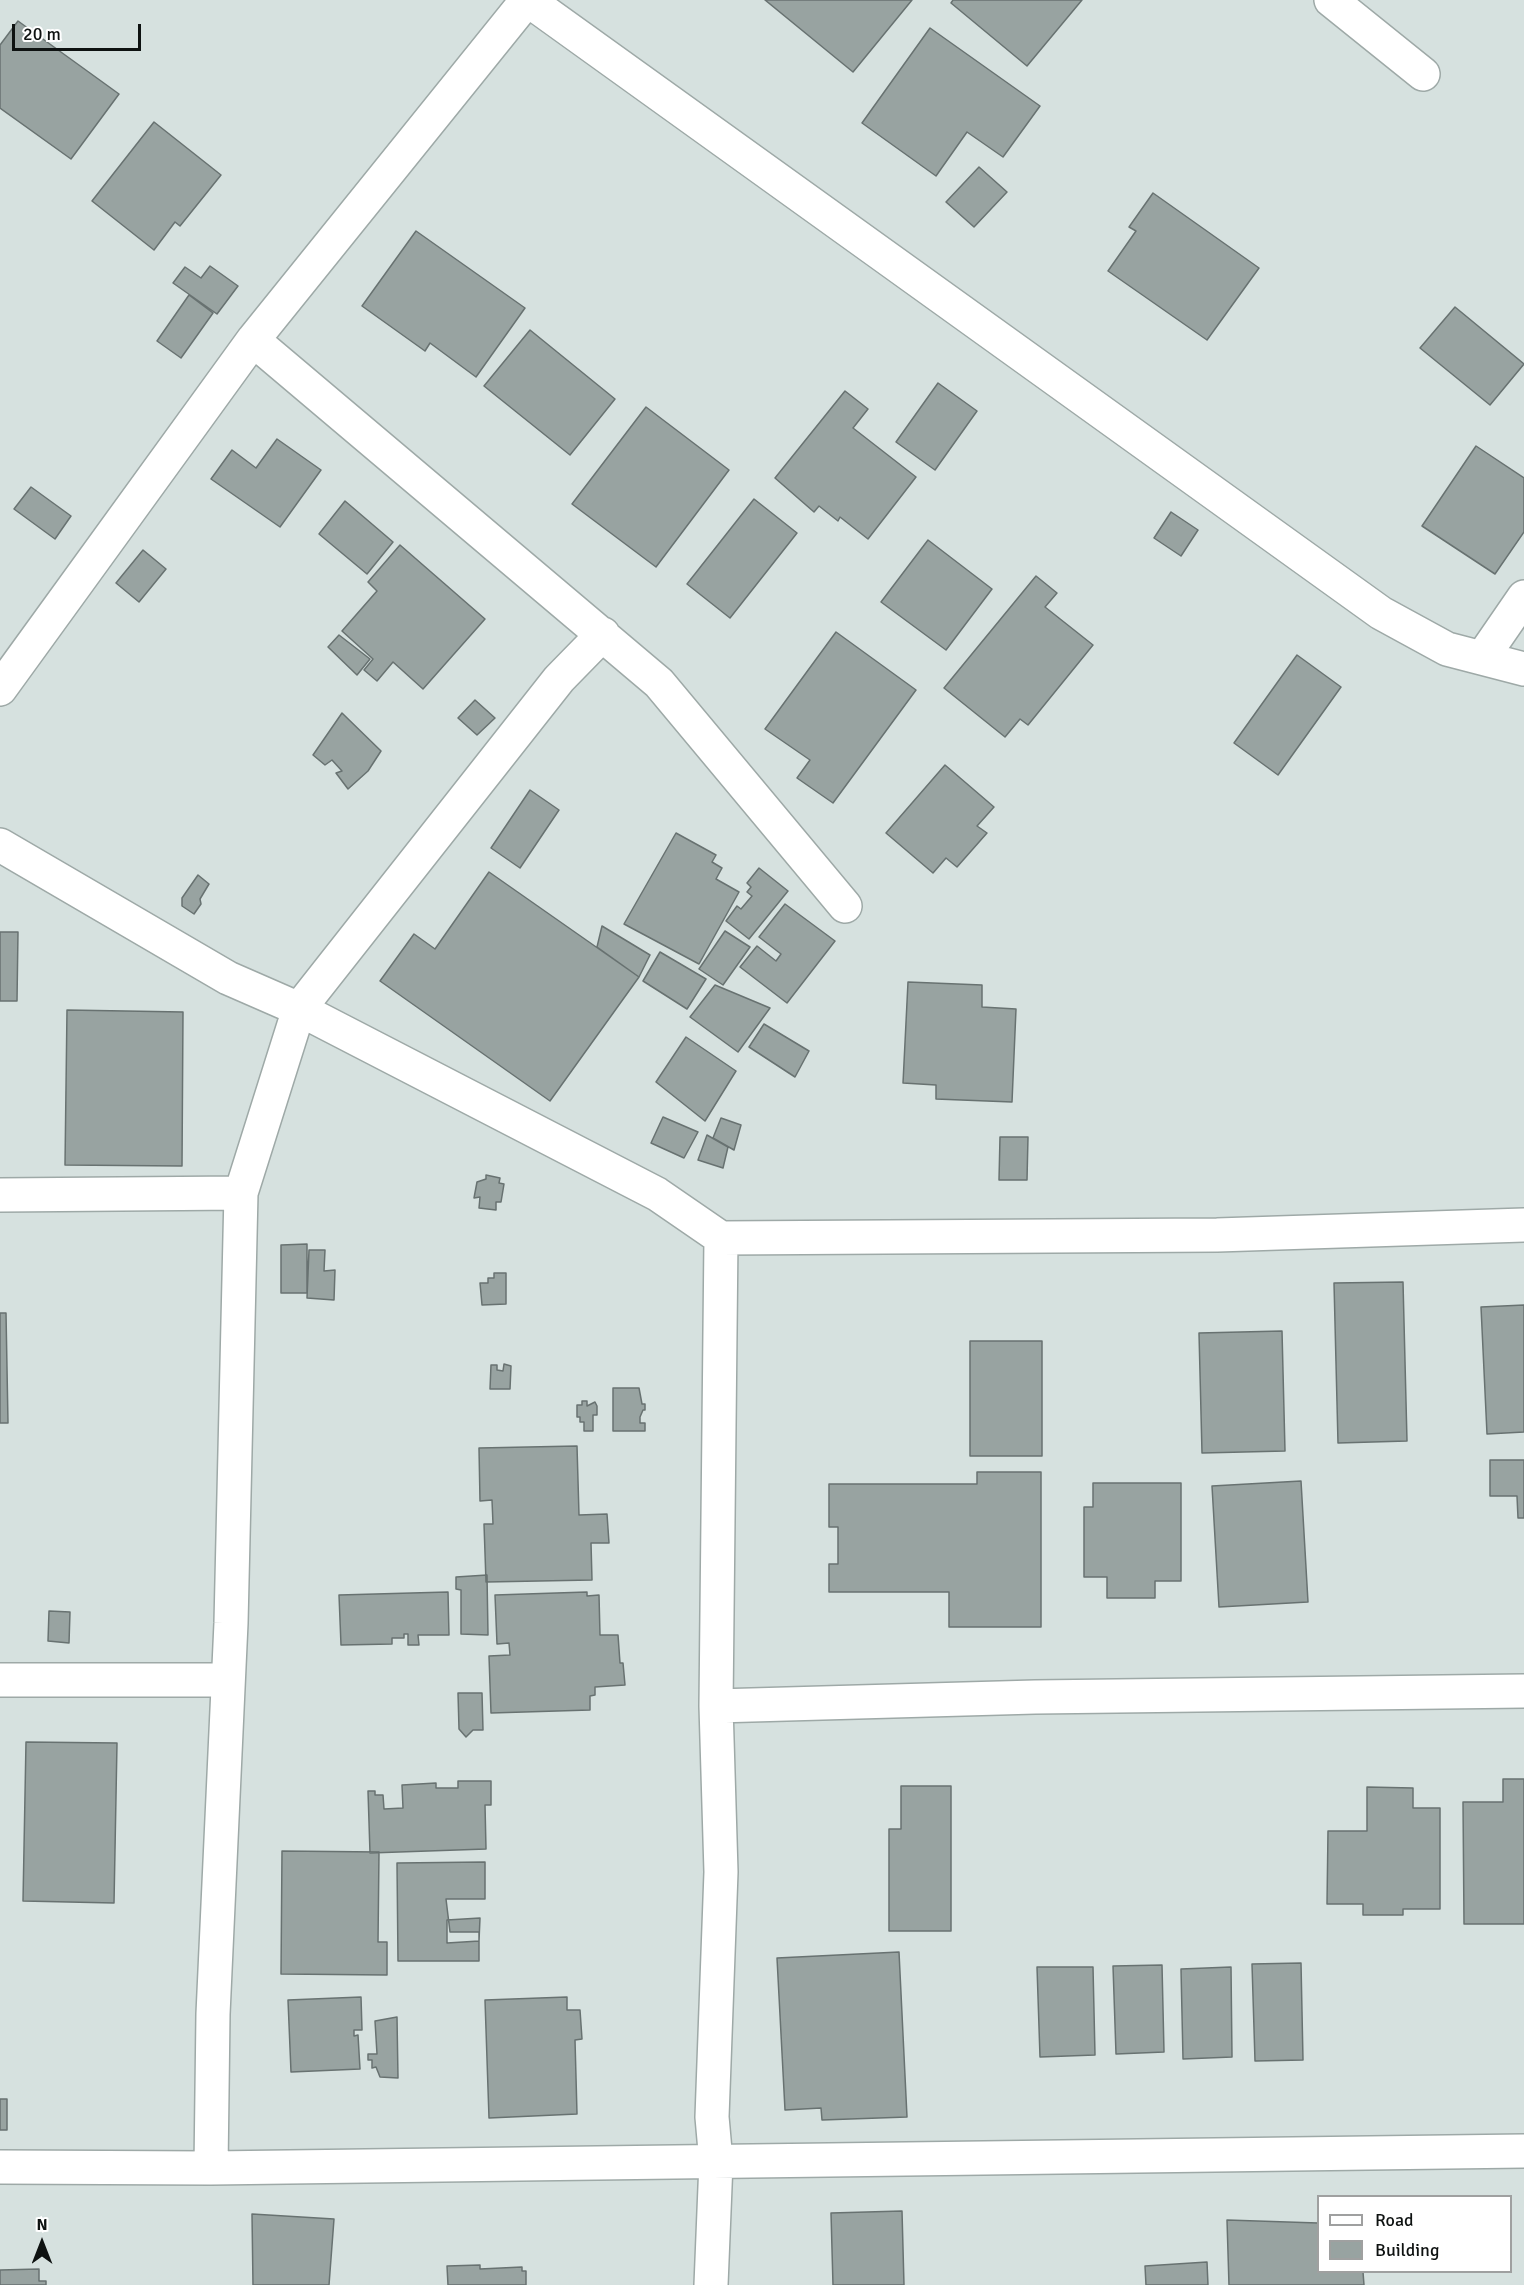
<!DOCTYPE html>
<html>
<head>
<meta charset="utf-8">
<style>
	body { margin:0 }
	#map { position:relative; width:1524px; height:2285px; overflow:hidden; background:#d6e1df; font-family:Signika,sans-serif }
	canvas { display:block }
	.legend { position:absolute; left:1317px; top:2195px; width:195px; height:78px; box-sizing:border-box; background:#fff; border:2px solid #9fa0a0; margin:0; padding:8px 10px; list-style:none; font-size:18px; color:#0e1211 }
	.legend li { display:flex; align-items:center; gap:12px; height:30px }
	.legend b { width:30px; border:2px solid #9fa0a0 }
	.north { position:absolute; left:12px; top:2213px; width:60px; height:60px; -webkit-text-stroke:4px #fff; paint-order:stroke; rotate:0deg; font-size:16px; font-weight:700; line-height:24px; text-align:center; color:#0e1211 }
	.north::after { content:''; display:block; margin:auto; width:21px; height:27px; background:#0e1211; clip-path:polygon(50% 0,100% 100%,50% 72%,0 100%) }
	.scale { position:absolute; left:12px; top:24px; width:129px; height:27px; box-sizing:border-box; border:3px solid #0e1211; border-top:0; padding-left:8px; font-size:18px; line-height:21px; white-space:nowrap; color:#0e1211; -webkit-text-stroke:4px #fff; paint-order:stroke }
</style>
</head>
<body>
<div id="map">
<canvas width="1524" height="2285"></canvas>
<ul class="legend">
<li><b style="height:8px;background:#fff"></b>Road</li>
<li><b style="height:16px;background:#98a3a1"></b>Building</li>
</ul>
<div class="north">N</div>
<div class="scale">20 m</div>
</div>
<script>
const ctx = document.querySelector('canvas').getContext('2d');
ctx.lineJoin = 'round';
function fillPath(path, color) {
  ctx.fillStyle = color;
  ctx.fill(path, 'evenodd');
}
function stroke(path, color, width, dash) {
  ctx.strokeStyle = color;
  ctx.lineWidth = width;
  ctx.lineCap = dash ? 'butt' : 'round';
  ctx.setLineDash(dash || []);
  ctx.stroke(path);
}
const building = new Path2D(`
	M765,0H912L853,72Z
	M953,0H1082L1027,66L951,3Z
	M18,21L119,94L71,159L0,108V45Z
	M930,28L1040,106L1003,157L967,132L936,176L862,123Z
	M154,122L221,175L180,226L175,222L154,250L92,201Z
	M979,167L1007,192L974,227L946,202Z
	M1153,193L1259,268L1207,340L1108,271L1136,231L1129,227Z
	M416,231L525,308L476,377L430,343L425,351L362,306Z
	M210,266L238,286L217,314L173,283L185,267L201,278Z
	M189,295L213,313L181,358L157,341Z
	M1455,307L1524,364L1490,405L1420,348Z
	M530,330L615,399L570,455L484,386Z
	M938,383L977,411L935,470L896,442Z
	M845,391L868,409L853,428L916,477L868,539L840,517L838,521L819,506L814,512L775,478Z
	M646,407L729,470L656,567L572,504Z
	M277,439L321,470L280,527L211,479L232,450L256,468Z
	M1476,446L1524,478V532L1495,574L1422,526Z
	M31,487L71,516L55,539L14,509Z
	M754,499L797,533L730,618L687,584Z
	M345,501L393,542L367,574L319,534Z
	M1171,512L1198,530L1181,556L1154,538Z
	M928,540L992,589L946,650L881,602Z
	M400,545L485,619L423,689L393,662L377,681L364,670L373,659L342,631L377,591L368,582Z
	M143,550L166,569L139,602L116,583Z
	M1036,576L1057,593L1045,607L1093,645L1028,725L1020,719L1005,737L944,688Z
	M836,632L916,690L833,803L797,778L810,760L765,729Z
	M339,635L370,659L357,675L328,647Z
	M1297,655L1341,687L1278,775L1234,743Z
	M475,700L495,718L477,735L458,718Z
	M342,713L381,751L368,771L348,789L336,773L342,771L332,760L325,765L313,755Z
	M945,765L994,807L977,826L987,833L957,867L946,858L933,873L886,833Z
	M530,790L559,810L520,868L491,848Z
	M676,833L716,855L712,862L722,868L716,879L739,892L699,964L624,924Z
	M759,868L788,891L749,939L726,921L737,906L741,909L752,896L747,892L751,887L747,883Z
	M489,872L639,977L550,1101L380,981L414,934L435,949Z
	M198,875L209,884L200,899L201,904L194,914L182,906V898Z
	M785,904L835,941L787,1003L740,967L757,946L776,961L781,954L759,937Z
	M602,926L650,955L639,977L597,947Z
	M725,931L750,947L723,985L699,969Z
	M0,932H18L17,1001H0Z
	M660,952L706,979L687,1009L643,981Z
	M908,982L982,985V1007L1016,1009L1012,1102L936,1099V1085L903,1083Z
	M715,985L770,1008L738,1052L690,1017Z
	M67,1010L183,1012L182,1166L65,1165Z
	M764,1024L809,1051L795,1077L749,1047Z
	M686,1037L736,1071L705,1121L656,1082Z
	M663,1117L698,1132L684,1158L651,1143Z
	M721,1118L741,1125L734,1150L713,1138Z
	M707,1135L728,1147L723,1168L698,1160Z
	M1000,1137H1028L1027,1180H999Z
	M486,1175L500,1178L499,1183L504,1184L501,1202H496V1210L479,1208L480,1197L474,1198L477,1182L486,1179Z
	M307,1244V1293H281V1245Z
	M309,1250H325L324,1271L335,1270L334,1300L307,1298Z
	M494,1273H506V1304L482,1305L480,1283H488V1278H494Z
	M1403,1282L1407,1441L1338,1443L1334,1283Z
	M1524,1305V1432L1487,1434L1481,1307Z
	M0,1313H6L8,1423H0Z
	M1282,1331L1285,1451L1202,1453L1199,1333Z
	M970,1341H1042V1456H970Z
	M504,1364L511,1366L510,1389H490L491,1365H497V1370L503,1371Z
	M613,1388H639L642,1404H645V1410H643L640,1417V1423H645V1431H613Z
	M582,1401H587V1406L595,1402L597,1406V1415H593V1431H584V1422H580V1417H577V1405H582Z
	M577,1446L579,1515L607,1514L609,1543H591L592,1580L486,1582L484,1524H493L492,1500L480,1501L479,1448Z
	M1490,1460H1524V1518H1518L1517,1496H1490Z
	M977,1472H1041V1627H949V1592H829V1564H838V1527H829V1484H977Z
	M1301,1481L1308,1602L1219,1607L1212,1486Z
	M1093,1483H1181V1581H1155V1598H1107V1577H1084V1507H1093Z
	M487,1575L488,1635L461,1634V1590L456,1589V1577Z
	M448,1592L449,1635H418L419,1645H408V1634H404V1638H392V1644L341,1645L339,1595Z
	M587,1592V1596L599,1595L600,1635H618L620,1663H623L625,1685L595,1687V1695L590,1696V1710L491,1713L489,1656L510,1655L509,1643L497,1644L495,1595Z
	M49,1611L70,1612L69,1643L48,1641Z
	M458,1693H482L483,1730H473L466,1737L459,1729Z
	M26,1742L117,1743L114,1903L23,1901Z
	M1503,1779H1524V1924H1464L1463,1802H1503Z
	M458,1781H491V1805H485L486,1849L370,1853L368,1791H375V1795H383L384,1809L403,1808L402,1785L436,1783V1788H458Z
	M901,1786H951V1931H889V1829H901Z
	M1367,1787L1413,1788V1808H1440V1909H1403V1915H1363V1904H1327L1328,1831H1367Z
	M282,1851L379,1852L378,1942H387V1975L281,1974Z
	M485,1862V1899H446L450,1932H479V1961H398L397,1863Z
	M480,1918L479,1941L447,1943V1920Z
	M899,1952L907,2117L822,2120L821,2108L785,2110L777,1958Z
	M1301,1963L1303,2060L1255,2061L1252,1964Z
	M1162,1965L1164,2052L1116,2054L1113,1966Z
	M1037,1967H1093L1095,2055L1040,2057Z
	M1231,1967L1232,2057L1183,2059L1181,1969Z
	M361,1997L362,2030H354V2036L358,2035L360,2069L291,2072L288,2000Z
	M567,1997V2010H580L582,2039L575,2040L577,2114L489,2118L485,2000Z
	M397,2017L398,2078L380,2077L376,2067L372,2068V2060H368V2054H377L375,2021Z
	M0,2099H7V2130H0Z
	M902,2211L904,2285H833L831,2213Z
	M252,2214L334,2219L329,2285H253Z
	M1227,2220L1318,2223V2272H1363L1364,2285H1229Z
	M1207,2262L1208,2285H1146L1145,2266Z
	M480,2265V2269L522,2267V2271H526V2285H448L447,2266Z
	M39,2269V2281H46V2285H0V2270Z`);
fillPath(building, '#98a3a1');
stroke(building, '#687271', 1.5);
const minor = new Path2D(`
	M528,0L1381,613L1447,649L1524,669
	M1331,0L1423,74
	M253,340L659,683L845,906
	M1482,658L1524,597
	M0,689L253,340L527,0
	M0,845L228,978L299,1009L657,1194L721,1238L1217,1235L1524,1225
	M0,1195L241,1193
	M0,1680H228
	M716,1706L1035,1697L1524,1691
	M0,2167L211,2168L1524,2151
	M211,2168L213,2014L231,1623L241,1193L299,1009L559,679L603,634
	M711,2285L716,2162L712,2117L721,1872L716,1706L721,1238`);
stroke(minor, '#9ea9a7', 36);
stroke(minor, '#fff', 33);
</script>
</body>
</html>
